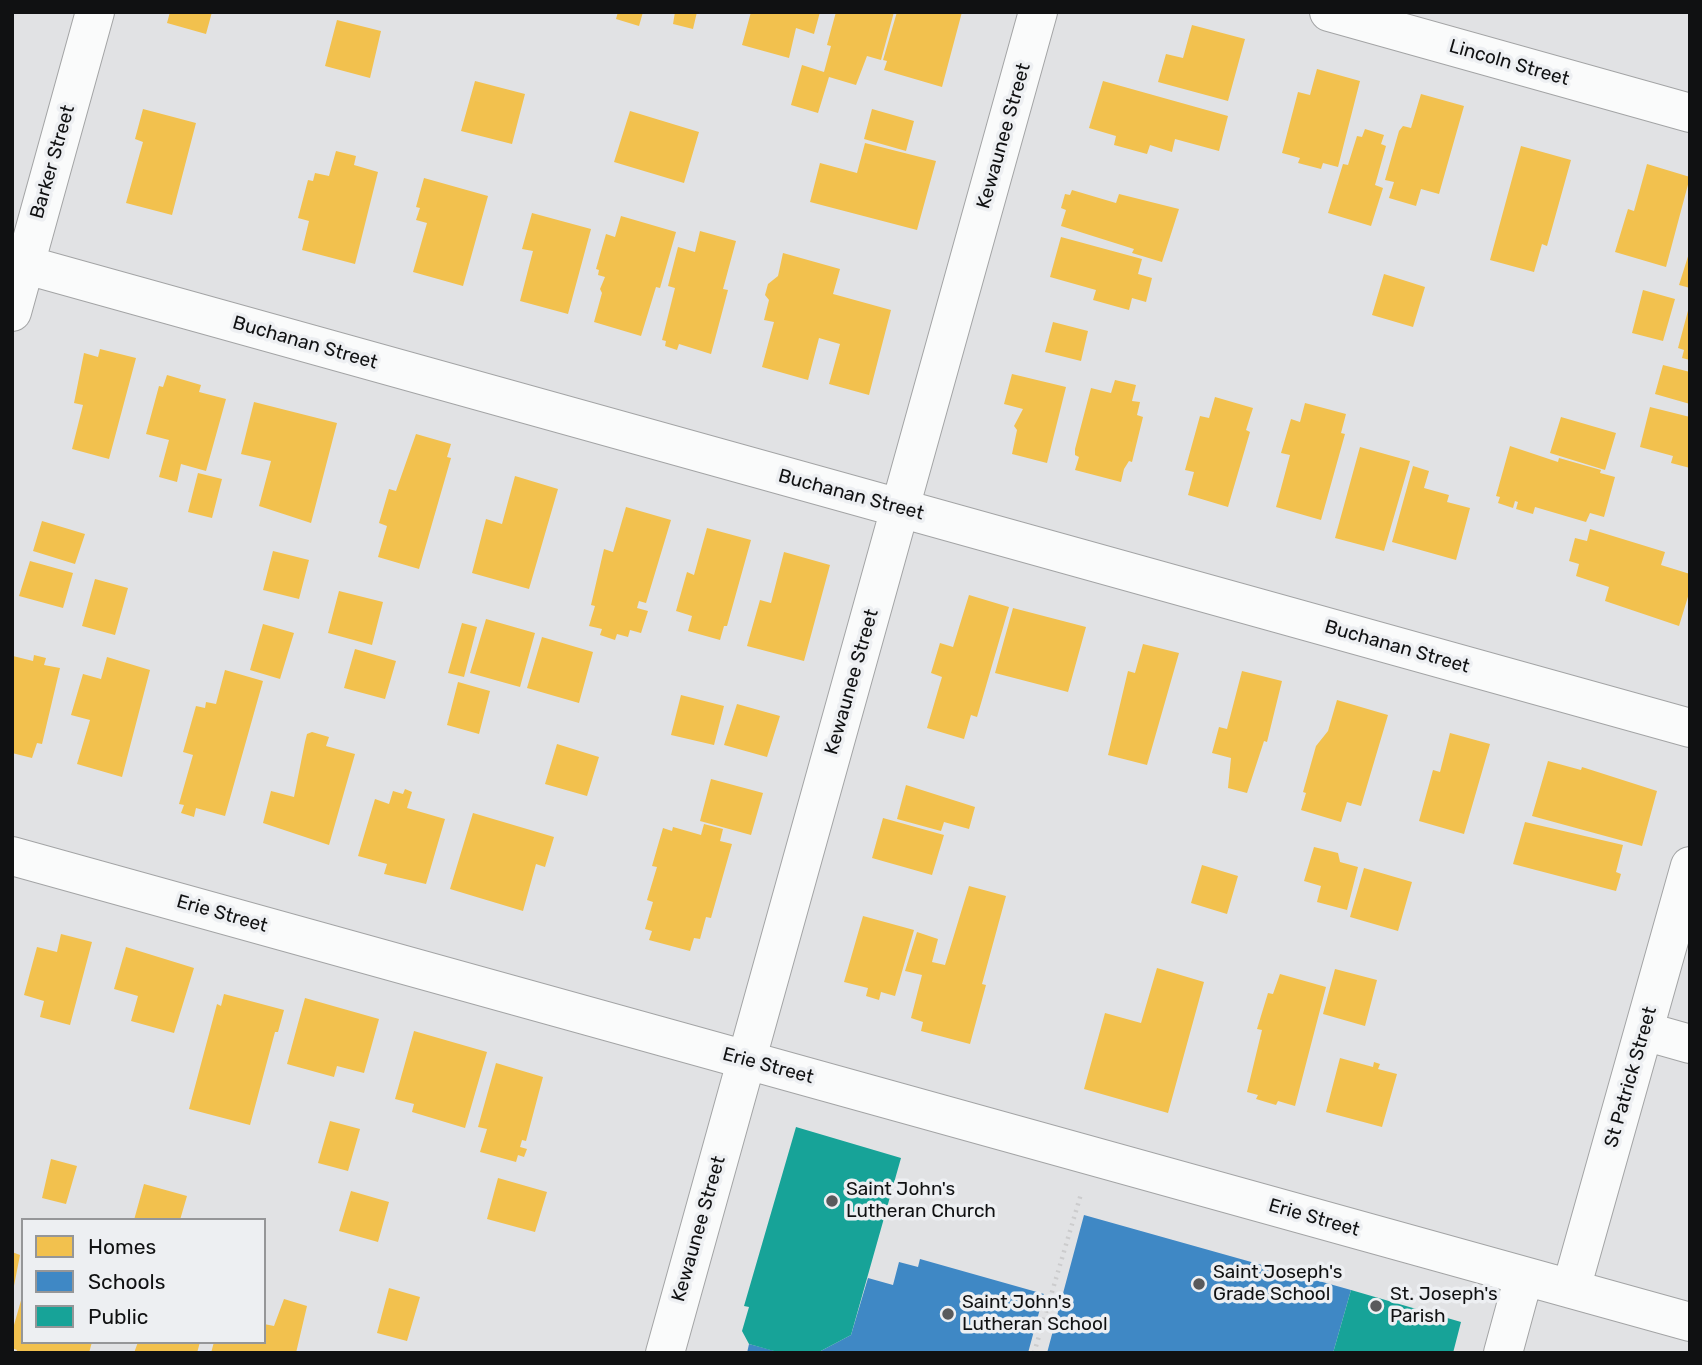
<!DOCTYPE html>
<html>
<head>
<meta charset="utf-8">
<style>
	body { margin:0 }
	#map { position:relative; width:1702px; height:1365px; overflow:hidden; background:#e1e2e4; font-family:Rubik,sans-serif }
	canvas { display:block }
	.frame { position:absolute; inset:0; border:14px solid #101112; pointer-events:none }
	.legend { position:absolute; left:21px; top:1218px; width:245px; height:126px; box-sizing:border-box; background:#edeff2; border:2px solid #959698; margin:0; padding:9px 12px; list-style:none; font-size:21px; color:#101112 }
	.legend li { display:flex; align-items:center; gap:14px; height:35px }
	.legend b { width:35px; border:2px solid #959698 }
</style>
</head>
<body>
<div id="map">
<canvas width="1702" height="1365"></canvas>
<div class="frame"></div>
<ul class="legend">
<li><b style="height:19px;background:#f2c14e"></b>Homes</li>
<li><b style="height:19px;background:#3f88c5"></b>Schools</li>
<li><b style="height:19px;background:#17a398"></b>Public</li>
</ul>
</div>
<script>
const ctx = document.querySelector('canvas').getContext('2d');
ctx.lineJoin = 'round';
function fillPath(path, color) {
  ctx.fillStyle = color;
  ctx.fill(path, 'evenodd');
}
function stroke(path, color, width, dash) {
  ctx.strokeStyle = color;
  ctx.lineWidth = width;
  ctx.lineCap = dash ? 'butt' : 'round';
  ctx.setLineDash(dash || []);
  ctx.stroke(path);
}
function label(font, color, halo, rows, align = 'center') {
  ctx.font = font + ' Rubik,sans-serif';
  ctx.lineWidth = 7;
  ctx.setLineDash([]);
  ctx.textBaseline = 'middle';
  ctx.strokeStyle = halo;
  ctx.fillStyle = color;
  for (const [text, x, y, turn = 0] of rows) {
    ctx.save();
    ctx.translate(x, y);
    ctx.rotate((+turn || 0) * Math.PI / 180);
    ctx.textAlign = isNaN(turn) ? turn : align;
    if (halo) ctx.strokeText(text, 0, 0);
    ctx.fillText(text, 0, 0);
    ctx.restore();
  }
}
fillPath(new Path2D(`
	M170,12H212L206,34L167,23Z
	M618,12H643L639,26L616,19Z
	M675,12H697L693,29L673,24Z
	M751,12H820L814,34L796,28L789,58L742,45Z
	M836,12H894L881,60L867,56L856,85L829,77L818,113L791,105L802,65L824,72L831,46L827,45Z
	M897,12H962L942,87L884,70L887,61L883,60Z
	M337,20L381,31L370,78L325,66Z
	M1192,25L1245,39L1228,101L1158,82L1166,54L1183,58Z
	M1317,69L1360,81L1338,167L1323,163L1321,169L1298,163L1300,158L1282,153L1298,92L1310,95Z
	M475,81L525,94L512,144L461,131Z
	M1103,81L1228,116L1219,151L1175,139L1172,152L1150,145L1147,154L1114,145L1116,136L1089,128Z
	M1421,94L1464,106L1439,194L1421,189L1416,206L1389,198L1394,182L1385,180L1399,131L1403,126L1411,128Z
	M143,109L196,123L172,215L126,203L143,142L135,139Z
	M872,109L914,121L906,151L864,139Z
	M630,111L699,132L684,183L614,162Z
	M1365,129L1384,135L1381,144L1386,146L1375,185L1383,188L1371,226L1328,213L1343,164L1348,165L1357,136L1362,137Z
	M865,143L936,161L917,230L810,202L820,163L857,173Z
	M1521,146L1571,160L1547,246L1542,244L1534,272L1490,260Z
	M336,151L356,156L354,165L378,172L355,264L302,250L309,221L298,218L308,180L313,181L315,173L329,176Z
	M1647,164L1690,177L1666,267L1615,252L1628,209L1634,211Z
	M424,178L488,196L463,286L413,272L427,223L416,220L420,208L416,207Z
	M1072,190L1116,203L1119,194L1179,209L1162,262L1132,253L1134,249L1061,226L1066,210L1061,208L1065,194L1070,195Z
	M532,213L591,229L568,314L520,301L533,251L522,249Z
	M621,216L676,232L660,288L656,287L641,336L594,322L602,293L600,289L605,277L598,275L599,270L596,269L606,234L615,237Z
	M700,231L736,241L723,289L728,290L711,354L679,344L677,350L665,346L666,341L662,340L675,288L668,286L678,247L695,252Z
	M1061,237L1142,259L1138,274L1152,278L1146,302L1132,298L1129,310L1093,300L1096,290L1050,277Z
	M1690,250V288L1679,285Z
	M783,253L840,269L833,294L891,310L869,395L829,384L840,344L819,338L808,380L762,367L774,322L764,320L769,300L765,295L768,284L778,276Z
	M1384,274L1425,287L1413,327L1372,315Z
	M1643,290L1675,299L1663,341L1632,333Z
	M1689,307H1690V360L1682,358L1684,350L1678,348Z
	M1053,322L1088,331L1081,361L1045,352Z
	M100,349L136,358L109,459L72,449L83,405L74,403L84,353L98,357Z
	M1663,365L1690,372V404L1655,394Z
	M1012,374L1066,387L1047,463L1012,454L1017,430L1014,426L1023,409L1004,404Z
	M167,375L201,385L199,392L226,399L206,471L181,464L177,482L159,477L169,440L146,434L159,386L163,387Z
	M1115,380L1136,385L1132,401L1140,402L1137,415L1143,417L1132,462L1129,461L1124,469L1121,482L1075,470L1079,457L1075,455V449L1091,388L1111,393Z
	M1215,397L1253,408L1246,430L1250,432L1228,507L1188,495L1194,472L1185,470L1200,416L1209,418Z
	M254,402L337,423L311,523L259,506L271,461L241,454Z
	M1305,403L1346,414L1341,433L1345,434L1321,520L1276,507L1290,455L1281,453L1291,419L1300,422Z
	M1650,407L1690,417V468L1671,463L1673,456L1640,447Z
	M1561,417L1616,433L1605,470L1550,453Z
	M416,434L451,444L447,457L451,458L419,569L378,557L387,526L379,523L389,489L396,491Z
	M1510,446L1558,462L1559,458L1601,470L1600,473L1615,477L1604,517L1590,513L1586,522L1535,507L1533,514L1516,509L1518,502L1515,501L1513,508L1498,503L1500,497L1496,496Z
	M1360,447L1410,461L1384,551L1335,538Z
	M1413,466L1429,471L1424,488L1449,495L1447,502L1470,508L1456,560L1392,542Z
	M198,473L222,479L212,518L188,512Z
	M515,476L558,489L529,589L472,573L486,519L502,524Z
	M626,507L671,520L646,603L639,601L637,608L648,611L641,633L630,630L628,637L617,634L615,640L600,635L602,629L589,626L595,606L591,605L604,549L613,552Z
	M42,521L85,534L75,564L33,551Z
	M707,528L751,540L727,626H724L720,640L688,631L692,616L676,611L687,572L694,575Z
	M1590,529L1665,552L1661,565L1690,574V590L1679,626L1605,601L1609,587L1576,576L1579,564L1569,561L1575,538L1587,541Z
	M273,551L309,560L299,599L263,590Z
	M784,552L830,565L804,661L747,646L760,600L771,603Z
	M30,561L73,573L63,608L19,596Z
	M95,579L128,588L115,635L82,626Z
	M339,591L383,602L372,645L328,633Z
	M969,595L1009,607L977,717L971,715L964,739L927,728L942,677L931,673L940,643L953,647Z
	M1013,608L1086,627L1068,692L995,673Z
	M486,619L535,633L520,687L470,673Z
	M462,623L477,627L464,677L448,673Z
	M263,624L294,633L280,679L250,670Z
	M542,637L593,652L579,703L527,688Z
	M1143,644L1179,653L1147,765L1108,755L1128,671L1135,673Z
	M355,649L396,661L385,699L344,688Z
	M34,655L46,658L44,665L60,668L42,744L37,743L32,758L12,753V659L13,656L33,661Z
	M107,657L150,670L122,777L77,764L90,720L71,715L83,674L101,679Z
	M225,670L263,681L225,816L196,808L194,817L181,813L184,805L179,804L193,755L183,752L196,706L205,708L206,702L216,704Z
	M1242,671L1282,681L1267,742L1264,741L1247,793L1228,788L1231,758L1212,753L1219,727L1227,729Z
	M458,682L490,691L479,734L447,725Z
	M681,695L724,706L714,745L671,735Z
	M1337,700L1388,715L1361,806L1347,802L1341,822L1301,810L1306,793L1303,792L1316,746L1328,731Z
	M737,704L780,716L767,757L724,745Z
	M312,732L329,737L326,746L355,754L329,845L263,823L271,791L294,797L305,742L307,734Z
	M1450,733L1490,744L1464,834L1419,821L1433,770L1440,772Z
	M557,744L599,757L587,796L545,784Z
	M1548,761L1581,770L1582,767L1657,791L1642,846L1532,816Z
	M711,779L763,793L751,835L700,821Z
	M906,785L975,807L969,829L944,822L941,831L897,819Z
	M405,789L412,792L407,808L445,819L426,884L384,874L387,864L358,856L375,799L389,804L393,791L403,794Z
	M473,813L554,837L545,867L536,864L523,911L450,889Z
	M883,818L944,835L932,875L872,858Z
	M1525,822L1623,845L1616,872L1621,874L1616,891L1513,864Z
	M704,824L723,829L720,841L732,844L711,918L706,917L700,939L694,938L690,951L649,940L652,931L645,929L653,902L647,900L657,867L652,866L663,828L672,831L673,827L701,835Z
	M1314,847L1338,853L1340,862L1358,867L1347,910L1317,902L1321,886L1304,881Z
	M1202,865L1238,876L1227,914L1191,903Z
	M1364,868L1412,882L1398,931L1350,917Z
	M969,886L1006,896L982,984L986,985L970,1044L921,1031L923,1022L911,1018L922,975L905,971L917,932L938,939L932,962L945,965Z
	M863,916L914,930L895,996L881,992L879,1000L866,996L868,988L844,982Z
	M61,934L92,942L70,1025L40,1017L44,1001L24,995L37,947L57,952Z
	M126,947L194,968L174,1033L131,1021L138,996L114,989Z
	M1157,968L1204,982L1168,1113L1084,1089L1105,1013L1141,1023Z
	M1335,969L1377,980L1365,1026L1323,1014Z
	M1280,974L1326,987L1295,1106L1278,1101L1276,1105L1256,1099L1258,1095L1247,1092L1262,1030L1257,1029L1268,993L1273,994Z
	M224,994L284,1010L278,1032H275L250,1125L189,1109L217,1004L221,1006Z
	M305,998L379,1019L364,1073L337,1066L334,1077L287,1064Z
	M414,1031L487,1052L465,1128L412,1112L414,1104L395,1099Z
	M1340,1058L1373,1067L1374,1062L1380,1064L1378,1069L1397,1074L1382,1127L1326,1112Z
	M496,1063L543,1077L526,1141L522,1140L520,1147L527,1149L524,1157L518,1155L516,1162L480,1152L487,1129L478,1127Z
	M330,1121L360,1129L348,1171L318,1163Z
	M51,1159L77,1166L66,1204L42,1198Z
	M498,1178L547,1192L535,1232L487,1219Z
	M144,1184L187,1196L180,1220H134Z
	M351,1191L389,1202L378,1242L339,1231Z
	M12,1252L20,1255L13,1291H12Z
	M389,1288L420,1297L407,1341L377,1333Z
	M22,1297L23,1342H92L89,1353H16L17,1350L12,1348V1332Z
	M284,1299L307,1306L296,1353H211L214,1342H264V1324L274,1326Z
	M138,1342H200L197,1353H134Z`), '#f2c14e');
fillPath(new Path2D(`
	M1084,1215L1351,1290L1333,1353H1047Z
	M920,1259L1044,1294L1028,1353H817L851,1335L868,1278L893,1285L899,1262L918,1267Z
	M749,1344L779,1352V1353H747Z`), '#3f88c5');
fillPath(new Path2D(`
	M796,1127L901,1158L851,1335L817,1353H781L749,1344L742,1331L749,1307L744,1306Z
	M1351,1290L1461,1322L1453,1353H1333Z`), '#17a398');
const minor = new Path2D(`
	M1329,12L1690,113
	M12,261L1690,728
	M12,312L95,12
	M12,856L1690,1322
	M1644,1031L1690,1044
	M1571,1289L1690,866
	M665,1353L1038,12
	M1503,1353L1524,1276`);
stroke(minor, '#a3a4a5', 40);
stroke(new Path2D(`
	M1034,1353L1081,1194`), '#cccccd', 4.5, [2, 5]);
stroke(minor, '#fafbfb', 38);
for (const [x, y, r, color] of [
	[832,1201,7,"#595a5c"],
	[1199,1284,7,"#595a5c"],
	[1376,1306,7,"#595a5c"],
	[948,1314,7,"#595a5c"]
]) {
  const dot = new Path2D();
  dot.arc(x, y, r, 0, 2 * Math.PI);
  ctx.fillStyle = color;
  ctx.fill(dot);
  stroke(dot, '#edeff2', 2.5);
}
label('19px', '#101112', '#edeff2', [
	["Lincoln Street",1509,63,16],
	["Kewaunee Street",1004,136,-74],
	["Barker Street",53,162,-74],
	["Buchanan Street",305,343,16],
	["Buchanan Street",851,495,15],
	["Buchanan Street",1397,647,16],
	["Kewaunee Street",852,682,-74],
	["Erie Street",222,914,16],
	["Erie Street",768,1066,15],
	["St Patrick Street",1631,1077,-74],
	["Erie Street",1314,1218,16],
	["Kewaunee Street",699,1229,-74]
]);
label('19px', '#101112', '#edeff2', [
	["Saint John's",846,1190],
	["Lutheran Church",846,1212],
	["Saint Joseph's",1213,1273],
	["Grade School",1213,1295],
	["St. Joseph's",1390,1295],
	["Parish",1390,1317],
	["Saint John's",962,1303],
	["Lutheran School",962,1325]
], 'left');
</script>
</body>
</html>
